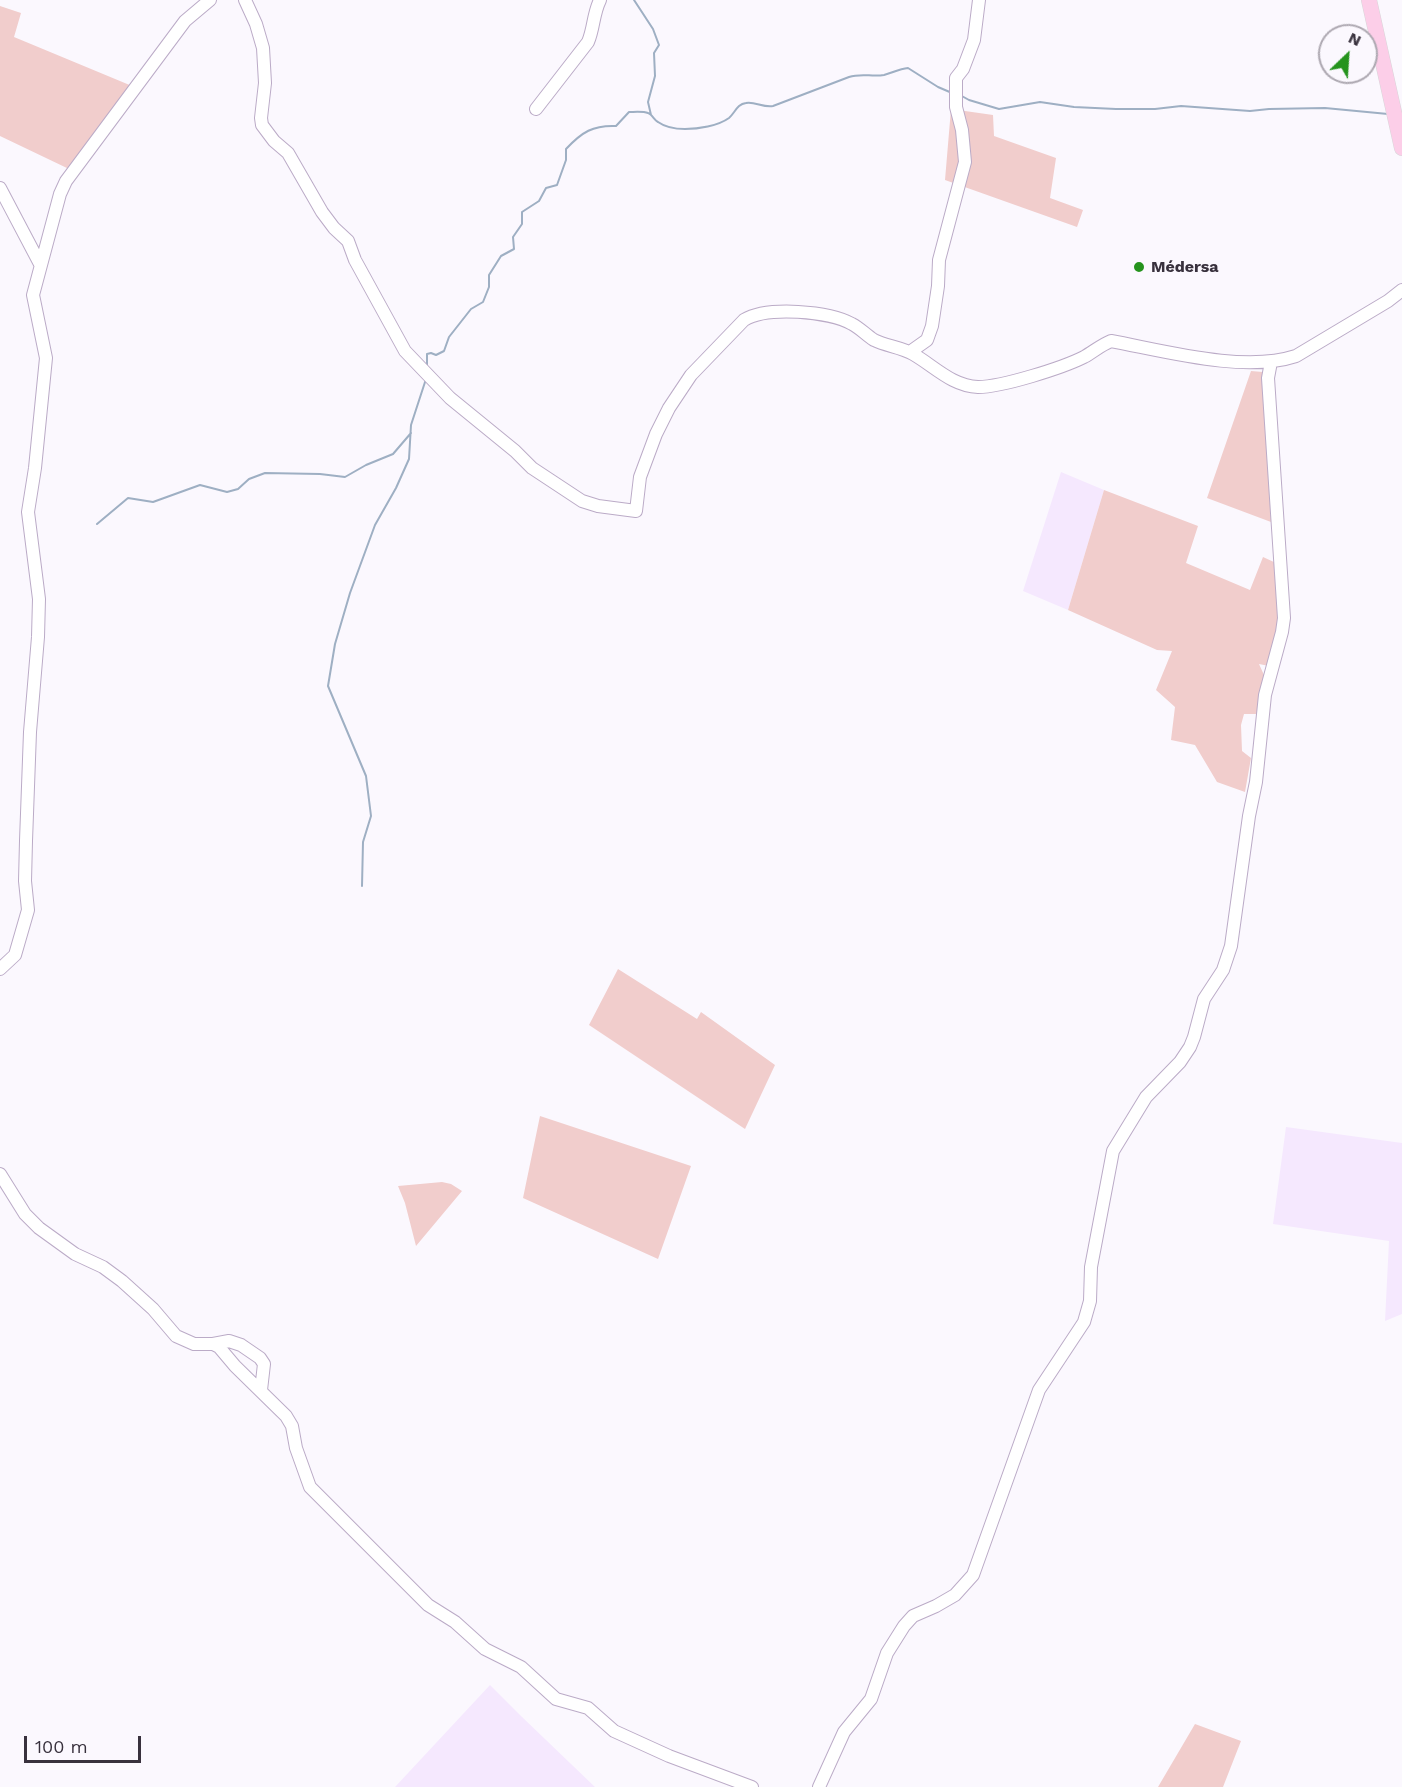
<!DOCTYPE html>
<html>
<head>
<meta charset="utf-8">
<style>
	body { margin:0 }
	#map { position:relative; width:1402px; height:1787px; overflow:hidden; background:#fbf8fe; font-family:"Work Sans",sans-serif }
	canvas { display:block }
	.north { position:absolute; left:1318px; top:24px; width:60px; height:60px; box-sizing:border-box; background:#fbf8fe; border:2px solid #ada8b1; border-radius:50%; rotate:25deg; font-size:16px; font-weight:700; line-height:24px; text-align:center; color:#38313d }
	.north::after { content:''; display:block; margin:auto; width:21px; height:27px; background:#25931d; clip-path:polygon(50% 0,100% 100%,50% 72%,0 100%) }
	.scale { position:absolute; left:24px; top:1736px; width:117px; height:27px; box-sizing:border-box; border:3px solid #38313d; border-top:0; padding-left:8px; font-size:18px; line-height:21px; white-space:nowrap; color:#38313d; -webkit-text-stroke:4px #fbf8fe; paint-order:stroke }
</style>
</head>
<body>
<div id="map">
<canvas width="1402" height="1787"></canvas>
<div class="north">N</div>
<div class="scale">100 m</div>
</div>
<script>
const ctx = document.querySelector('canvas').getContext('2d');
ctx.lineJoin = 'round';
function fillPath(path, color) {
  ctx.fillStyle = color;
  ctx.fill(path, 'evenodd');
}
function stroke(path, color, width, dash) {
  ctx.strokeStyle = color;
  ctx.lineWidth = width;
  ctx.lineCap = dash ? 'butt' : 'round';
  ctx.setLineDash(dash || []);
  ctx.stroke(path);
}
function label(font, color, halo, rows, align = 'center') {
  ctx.font = font + ' "Work Sans",sans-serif';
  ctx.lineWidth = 6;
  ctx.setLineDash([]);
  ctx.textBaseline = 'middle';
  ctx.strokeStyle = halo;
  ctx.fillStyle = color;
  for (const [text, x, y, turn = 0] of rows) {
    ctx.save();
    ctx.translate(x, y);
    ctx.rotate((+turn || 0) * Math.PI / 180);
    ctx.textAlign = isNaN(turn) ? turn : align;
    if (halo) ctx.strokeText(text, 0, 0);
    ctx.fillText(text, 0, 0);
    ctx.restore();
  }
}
fillPath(new Path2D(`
	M1061,472L1104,490L1068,610L1023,591Z
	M1286,1127L1402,1143V1314L1385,1321L1389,1241L1273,1224Z
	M490,1685L521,1716L595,1787H395Z`), '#f5e8fe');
fillPath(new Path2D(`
	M0,6L21,13L14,37L132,86L69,169L0,136Z
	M951,109L993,115L994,136L1056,158L1050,198L1083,210L1077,227L945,180Z
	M1251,371L1263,372L1271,522L1207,498Z
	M1104,490L1198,526L1186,563L1250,590L1263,557L1276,563L1278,628L1269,666L1259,664L1264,675L1257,714H1244L1241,725L1242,751L1251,758L1245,792L1217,782L1195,745L1171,740L1175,707L1156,690L1172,651L1157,650L1068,610Z
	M618,969L697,1019L701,1012L775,1065L745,1129L589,1025Z
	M540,1116L691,1166L658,1259L523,1198Z
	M442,1182L451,1184L462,1191L416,1246L405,1203L398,1186Z
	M1195,1724L1241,1741L1223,1787H1158Z`), '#f1cdcc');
stroke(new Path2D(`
	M634,0L653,29L659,45L654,53L655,76L648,102L651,115
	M960,95L969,100L999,109L1040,102L1074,107L1116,109H1155L1181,106L1250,111L1269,109L1325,108L1388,114
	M427,368V354L431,353L436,355L444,351L449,337L471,309L483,302L489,287V275L501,256L514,249L513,237L522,224V212L539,201L546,188L557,185L566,160V149C582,132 593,125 616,126L629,112C634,112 643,111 648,113C652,114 654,120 658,122C665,127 676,129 685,129C698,129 718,126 729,118C735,113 737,104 746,103C754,101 764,108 773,106L849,77C861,73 872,77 884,75C892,73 899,69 908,68L938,87L952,93
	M97,524L128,498L153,502L200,485L227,492L238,489L249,479L265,473L320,474L345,477L366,465L393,454L411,433
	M362,886L363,842L371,816L366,776L328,686L335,644L350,593L375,525L396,488L409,459L411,425L426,379`), '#9eafc3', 2);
const minor = new Path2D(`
	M245,0L256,24L263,48L265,83L261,118L262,125L274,141L288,153L322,212L334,228L348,241L355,260L405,351L450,398L515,451L532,468L582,501L598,506L636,511L640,477L656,434L669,408L691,375L744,320C767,306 829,311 852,324C860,328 866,335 874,340C886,346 901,347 913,354C934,366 952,386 978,387C1002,387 1062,368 1084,357C1093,352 1101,345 1111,341C1165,351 1244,373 1296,356L1388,301L1402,290
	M536,109L588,42C594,28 593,14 600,0
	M0,188L40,264
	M910,352L927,340L932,326L938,286L939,260L965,162L962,130L956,107V78L963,69L974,40L979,0
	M0,969L15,955L28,910L25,881L26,841L30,732L38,637L39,599L28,512L35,468L46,358L33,295L60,194L66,181L185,21L210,0
	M0,1174L25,1214L39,1228L75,1254L103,1267L122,1281L153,1309L176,1336L194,1344H213L219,1347L235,1366L286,1416L292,1426L296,1448L310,1487L428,1605L455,1622L485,1649L521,1667L556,1699L588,1708L614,1731L669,1756L752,1787
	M213,1344L229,1341L241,1345L260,1358L264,1364L261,1390
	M819,1787L844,1732L871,1699L887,1653L904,1626L913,1616L936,1606L955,1595L973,1575L1039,1390L1084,1322L1090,1301L1091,1267L1113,1151L1146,1097L1180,1062L1190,1047L1194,1037L1204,999L1223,970L1231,946L1249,816L1256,782L1265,695L1282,632L1284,618L1268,378L1271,362`);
const major = new Path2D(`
	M1369,0L1402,148`);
stroke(minor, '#bbabc7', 14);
stroke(major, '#d7d6d8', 16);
stroke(minor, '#fff', 12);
stroke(major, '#fccee8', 15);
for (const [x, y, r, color] of [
	[1139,267,6,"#25931d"]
]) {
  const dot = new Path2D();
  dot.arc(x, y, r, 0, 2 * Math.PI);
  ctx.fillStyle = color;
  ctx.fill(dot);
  stroke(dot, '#fbf8fe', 2);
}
label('bold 16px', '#38313d', '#fbf8fe', [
	["Médersa",1151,267]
], 'left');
</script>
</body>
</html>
